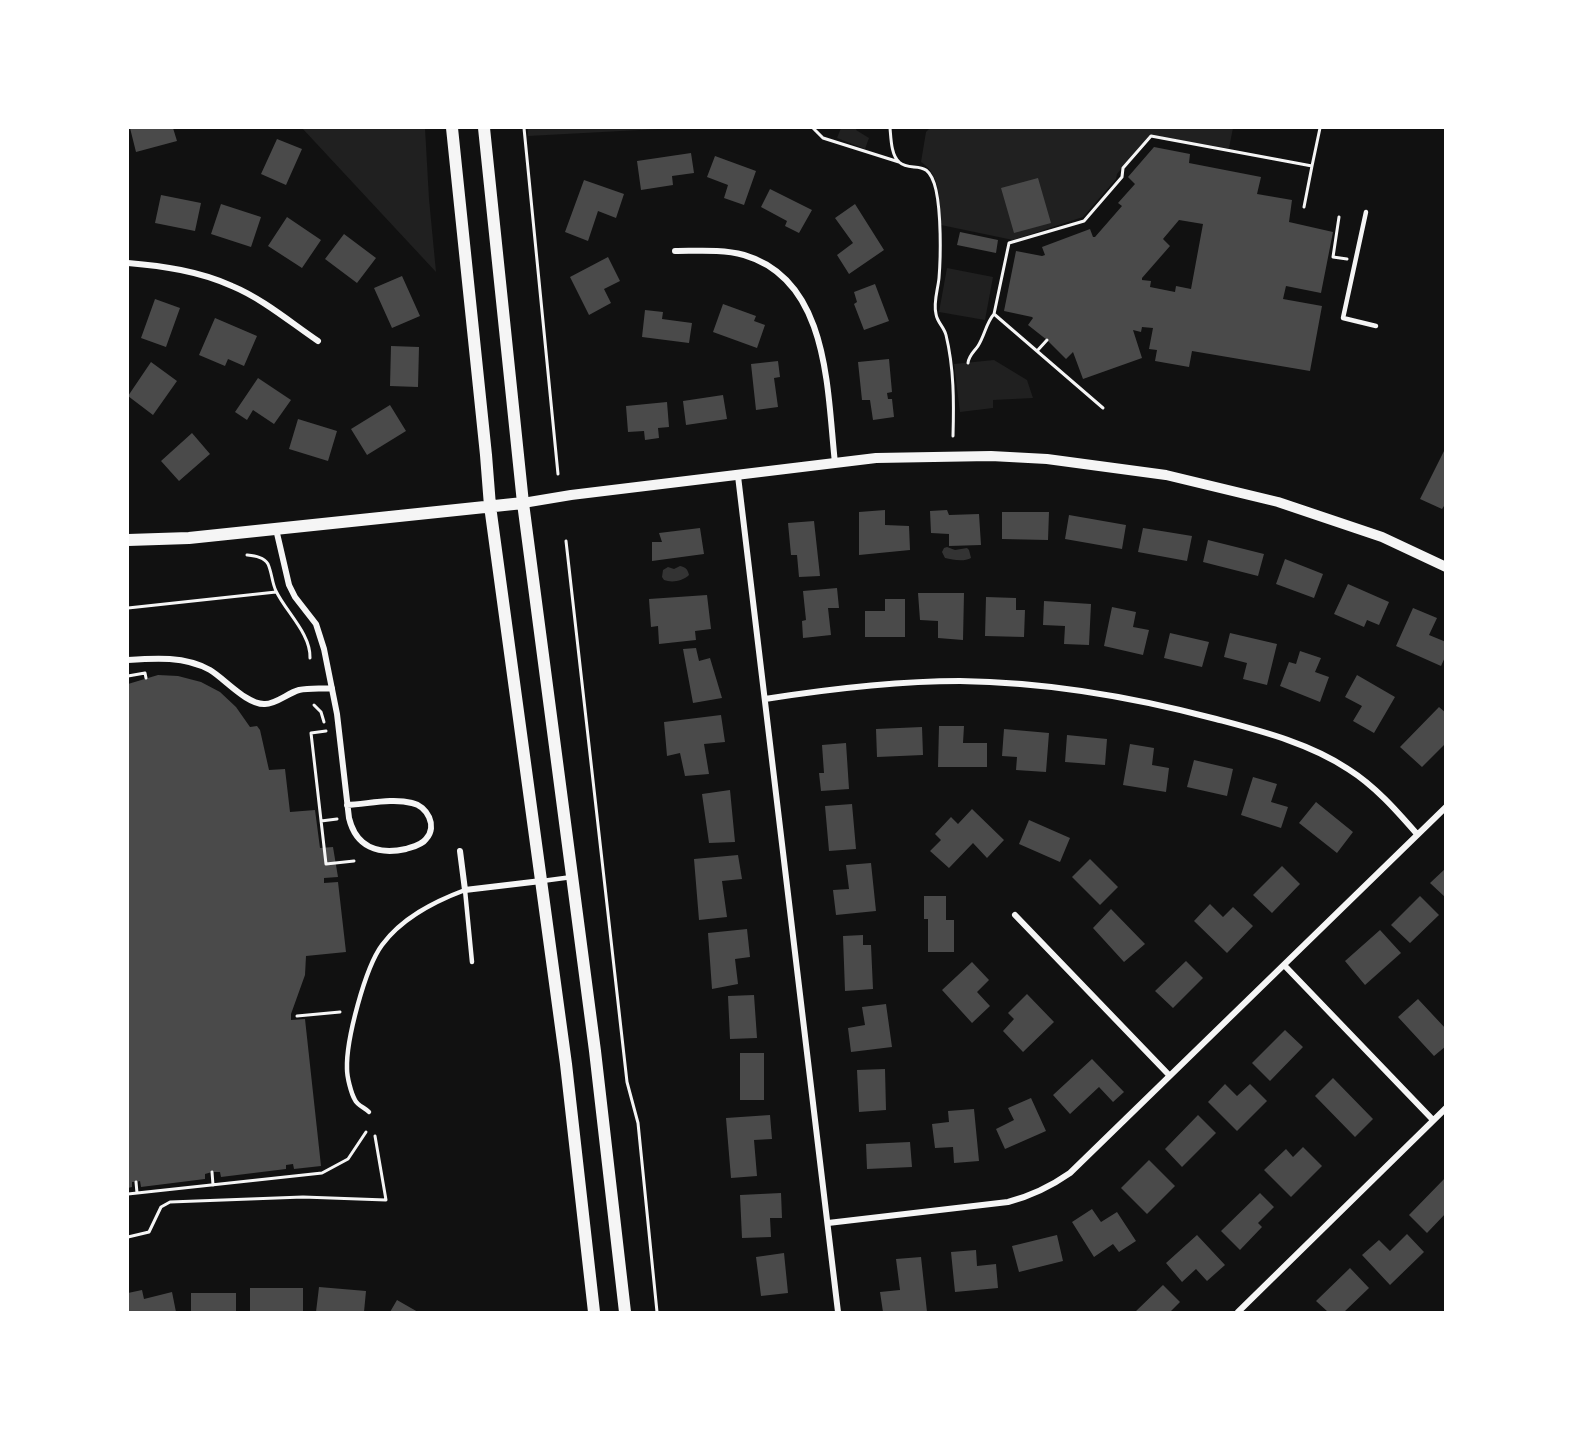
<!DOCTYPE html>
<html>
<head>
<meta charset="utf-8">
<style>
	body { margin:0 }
	#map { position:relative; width:1573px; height:1440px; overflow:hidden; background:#111; font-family:Lato,sans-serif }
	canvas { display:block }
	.frame { position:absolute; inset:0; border:129px solid #fff; pointer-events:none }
</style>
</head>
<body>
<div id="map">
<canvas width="1573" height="1440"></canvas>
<div class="frame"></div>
</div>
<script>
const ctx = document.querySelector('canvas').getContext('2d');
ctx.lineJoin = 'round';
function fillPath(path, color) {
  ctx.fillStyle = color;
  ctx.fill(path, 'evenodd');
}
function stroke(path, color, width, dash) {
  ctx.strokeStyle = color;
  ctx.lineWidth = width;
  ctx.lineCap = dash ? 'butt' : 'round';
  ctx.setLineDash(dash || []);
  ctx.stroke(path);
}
fillPath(new Path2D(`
	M302,128H425L429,199L436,272Z
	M528,128H677L528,136Z
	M841,128H857L856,130L869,138L865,149L837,138Z
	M930,128H1233L1229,148H1225L1150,135L1117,174L1116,179L1083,217L1013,240L941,225C939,202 942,176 921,162L926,132Z
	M947,268L993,277L985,320L939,312Z
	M994,360L1027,380L1033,398L993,400V408L960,412L954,364Z`), '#202020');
fillPath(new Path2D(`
	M947,547L955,550L967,548L969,550L971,558C964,562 953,560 945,558L942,552L944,548Z
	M680,566C686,567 688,570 689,575C683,581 672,583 664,580L662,577L663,570L668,567L674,569Z`), '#333');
fillPath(new Path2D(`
	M130,128H173L177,141L136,152Z
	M277,139L302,149L286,185L261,174Z
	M1154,147L1190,154L1189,163L1261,177L1257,194L1292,200L1289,222L1333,232L1321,293L1286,286L1283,299L1322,306L1310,371L1192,351L1189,367L1155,361L1157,350L1149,349L1153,328L1142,327L1141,332L1133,330L1142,358L1083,379L1073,352L1066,359L1047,340L1028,325L1033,318L1032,317L1004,311L1016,251L1042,256L1045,255L1042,247L1090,229L1093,237H1095L1122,206L1118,203L1135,184L1128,177ZM1179,220L1203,224L1191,289L1176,286L1175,292L1150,287L1151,281L1142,280V278L1170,246L1163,239Z
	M691,153L694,173L672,176L673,185L641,190L637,161Z
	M715,156L756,171L744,205L724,198L728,185L707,177Z
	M1038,178L1051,223L1014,233L1001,188Z
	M584,180L624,194L616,218L598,211L588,241L565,232Z
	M770,189L812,210L799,233L785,226L787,221L761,207Z
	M161,195L201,203L195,231L155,223Z
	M221,204L261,217L251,247L211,234Z
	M855,204L884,250L849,274L837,255L853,243L835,218Z
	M287,217L321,240L302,268L268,246Z
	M960,232L998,240L996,253L957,245Z
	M344,234L376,258L357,283L325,259Z
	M608,257L620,281L604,289L611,303L589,315L570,277Z
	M402,276L420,316L392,328L374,288Z
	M875,284L889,321L864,330L854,304L857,302L854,292Z
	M155,299L180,308L166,347L141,338Z
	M723,304L756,316L754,321L765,325L757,348L713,332Z
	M645,310L663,312L662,319L692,323L689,343L642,337Z
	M215,318L257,336L244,366L228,359L225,366L199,355Z
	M391,346L419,347L418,387L390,386Z
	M889,359L892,392L887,393L888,399H892L894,417L873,420L870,400H862L858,362Z
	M778,361L780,377L774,378L778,407L756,410L751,364Z
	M151,362L177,381L153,415L128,396Z
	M258,378L291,400L274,424L253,410L247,420L235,412Z
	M723,395L727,419L686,425L683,401Z
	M667,402L669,427L658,428L659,438L645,440L644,431L628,432L626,406Z
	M390,405L406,431L367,455L351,429Z
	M298,419L337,431L328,461L289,449Z
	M192,433L210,454L179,481L161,461Z
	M1446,447V503L1442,509L1420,499Z
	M885,510V525L909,526L910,550L859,555V512Z
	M947,510L949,515L979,514L981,545L949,546V534L931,533L930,511Z
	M1002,512H1049L1048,540L1002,539Z
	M1069,515L1126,525L1122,549L1065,539Z
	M814,521L820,576L799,577L797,555H791L788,523Z
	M700,528L704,554L652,561V542H662L659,533Z
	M1143,528L1192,536L1187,561L1138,552Z
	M1208,540L1264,554L1258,576L1203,562Z
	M1285,559L1323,574L1314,598L1276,584Z
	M1348,584L1389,602L1379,625L1367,620L1364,627L1334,614Z
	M837,588L839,608H828L831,635L803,638L802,621L806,620L803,591Z
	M918,593H964L963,640L938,638V621L920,620Z
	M707,595L711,629L695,631L696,640L659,644L658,626L651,627L649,599Z
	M986,597L1016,598V610H1025L1024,637L985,636Z
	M885,599H905V637H865V611H885Z
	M1044,601L1091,604L1089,645L1064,644L1065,626L1043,625Z
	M1112,607L1136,612L1133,627L1149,630L1143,655L1104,646Z
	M1413,608L1437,618L1429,635L1446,642V655L1441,666L1396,646Z
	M1170,633L1209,642L1202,667L1164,658Z
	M1230,633L1277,644L1267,685L1243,679L1247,663L1224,657Z
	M696,648L699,661L710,658L722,698L693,703L683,649Z
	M1300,651L1321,658L1315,672L1329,677L1320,702L1280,686L1289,662L1296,664Z
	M158,675L178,676L201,682L220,692L236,707L250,727L257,726L260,730L269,770L285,769L290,812L315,810L320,848L333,847L338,877L324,878V883L338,882L346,952L306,956L305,975L291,1014V1020L305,1019L321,1166L294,1169L293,1164L286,1165V1169L221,1177L220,1172H212L205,1174V1179L141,1187L140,1181L136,1182H132V1187L128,1188V684Z
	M1357,675L1395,697L1374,733L1353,721L1362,706L1345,697Z
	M1439,707L1446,713V743L1422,767L1400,747Z
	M721,715L725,742L704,744L709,774L685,776L680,753L667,756L664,722Z
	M939,726H964L963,743H987V767H938Z
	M922,727L923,755L877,757L876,729Z
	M1004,729L1049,733L1046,772L1016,770L1017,757L1002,756Z
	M1067,735L1107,739L1105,765L1065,762Z
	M846,743L849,789L821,791L819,773H824L822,745Z
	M1130,744L1154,748L1152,765L1169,768L1166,792L1123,785Z
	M1194,760L1233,769L1227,796L1187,787Z
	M1253,777L1277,784L1271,802L1288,807L1281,828L1241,815Z
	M730,790L735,842L709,843L702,794Z
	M1316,802L1353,832L1337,853L1299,823Z
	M852,804L856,849L829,851L825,806Z
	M972,809L1004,840L987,858L973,843L949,868L930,851L941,840L935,834L951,817L958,824Z
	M1029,820L1070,838L1060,862L1019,844Z
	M738,855L742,879L722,881L727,917L699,920L694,859Z
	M1090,859L1118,887L1100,905L1072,877Z
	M871,863L876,911L836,915L833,890L849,889L846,865Z
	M1282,866L1300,884L1272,913L1253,895Z
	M1446,868V898L1430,883Z
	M924,896H946V920H954V952H928V919H924Z
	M1420,896L1439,915L1410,943L1391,925Z
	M1210,904L1223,917L1233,907L1253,926L1227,953L1194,921Z
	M1111,909L1145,944L1124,962L1093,928Z
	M747,929L750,957L735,959L738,984L712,989L708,933Z
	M1380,930L1401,953L1365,985L1345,961Z
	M863,935V945H871L873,989L845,991L843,936Z
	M1186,961L1203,978L1173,1008L1155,991Z
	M972,962L989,980L977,992L990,1006L972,1023L942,990Z
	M1027,994L1054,1022L1023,1052L1003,1031L1014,1019L1008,1013Z
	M754,995L757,1038L730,1039L728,996Z
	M1418,999L1446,1029V1046L1434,1056L1398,1017Z
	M886,1004L892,1047L851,1052L848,1028L865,1025L862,1007Z
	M1285,1030L1303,1047L1270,1081L1252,1063Z
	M740,1053H764V1100H740Z
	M1092,1059L1124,1092L1113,1102L1099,1087L1070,1114L1053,1095Z
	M885,1069L886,1110L859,1112L857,1070Z
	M1333,1078L1373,1119L1355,1137L1315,1096Z
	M1225,1084L1237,1096L1250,1084L1267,1101L1237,1131L1208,1102Z
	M1031,1098L1046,1131L1005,1149L996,1129L1014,1120L1008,1108Z
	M974,1109L979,1161L954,1163L953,1147L935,1148L932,1124L949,1122L948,1111Z
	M770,1115L772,1139L754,1140L757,1176L731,1178L726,1118Z
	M1198,1115L1216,1133L1182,1167L1165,1149Z
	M910,1142L912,1167L867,1169L866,1144Z
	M1303,1147L1322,1166L1291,1197L1264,1170L1286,1149L1293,1157Z
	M1149,1160L1175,1186L1147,1214L1121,1188Z
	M1446,1177V1213L1427,1233L1409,1215Z
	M781,1193L782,1218H770L771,1237L742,1238L740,1195Z
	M1260,1193L1274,1207L1258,1223L1262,1227L1240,1250L1221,1231Z
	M1092,1209L1101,1222L1117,1212L1136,1241L1119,1252L1113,1244L1094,1257L1072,1222Z
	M1407,1234L1424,1252L1390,1285L1362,1255L1379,1240L1390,1251Z
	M1057,1235L1063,1261L1019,1272L1012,1246Z
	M1197,1235L1225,1265L1207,1281L1196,1269L1182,1282L1166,1263Z
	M976,1250L977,1266L996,1264L998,1288L955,1292L951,1252Z
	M784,1253L788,1293L761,1296L756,1257Z
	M921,1257L927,1312H883L880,1292L900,1290L896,1259Z
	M1350,1268L1369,1288L1344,1312H1328L1316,1301Z
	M1163,1285L1180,1302L1170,1312H1135Z
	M319,1287L366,1291L364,1312H316Z
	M250,1288H303V1311H250Z
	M142,1290L144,1299L172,1292L176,1312H128V1293Z
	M191,1293H236V1312H191Z
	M397,1300L418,1312H390Z`), '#4a4a4a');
stroke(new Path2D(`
	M524,128L558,474
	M813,128L823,138L899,162
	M890,128C891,138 891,155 899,162C912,174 928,155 936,190C941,213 941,254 939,278C938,289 933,303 936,314C937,322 944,327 946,335C954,368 954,402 953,436
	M1312,166L1320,128
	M1339,217L1333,257L1347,259
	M994,314L1009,243L1084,221L1122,177L1123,168L1151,136L1312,166L1304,207
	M1037,351L1047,340
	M968,363C969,355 974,352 978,346C985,335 986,323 994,314L1103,408
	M566,541L627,1082L638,1123L657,1312
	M247,555C255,556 264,557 268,564C272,573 272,583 276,591C286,612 311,634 310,658
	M128,608L276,592
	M128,676L145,673L146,678
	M314,705L321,712L324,722
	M326,731L311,733L326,864L354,861
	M321,821L337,819
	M297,1016L340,1012
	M212,1172L213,1185
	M136,1182L137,1193
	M128,1194L322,1173L348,1159L366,1132
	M128,1237L149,1232L161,1207L170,1202L303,1197L386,1200L375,1136`), '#f5f5f5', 3);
stroke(new Path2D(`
	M1366,212L1343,318L1376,326
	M542,881L572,877
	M369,1112C365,1108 357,1105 355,1100C351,1093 347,1077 347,1069C346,1040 365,968 382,945C402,918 433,902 465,890L472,962`), '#f5f5f5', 4.5);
stroke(new Path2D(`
	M675,251C698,251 722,249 744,255C830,280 827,392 835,463
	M128,263C163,266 199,271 232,286C263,299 290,322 318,341
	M738,476L838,1312
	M276,529L289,585L295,597L316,624L324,649L337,714L349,818C356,847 378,855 406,849C412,847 422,845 426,839C438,826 427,806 412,803C392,798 368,804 347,805
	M128,660C155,658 185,656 210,670C225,679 247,705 265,704C276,704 288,693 299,690C310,688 321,689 332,688
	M765,699C829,689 895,681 960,681C1046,682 1133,697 1216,719C1261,731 1309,743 1348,769C1375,786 1396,810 1417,834
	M460,851L465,890L541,881
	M1015,915L1169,1075
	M1284,965L1433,1120
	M828,1223L1008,1202C1031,1196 1050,1187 1070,1173L1446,807
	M1238,1312L1446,1108`), '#f5f5f5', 6);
stroke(new Path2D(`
	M523,503L571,495L876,458L991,456L1047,459L1166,475L1278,502L1382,537L1446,567`), '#f5f5f5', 10);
stroke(new Path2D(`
	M452,128L486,455L490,506L566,1064L594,1312
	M484,128L523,503L595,1051L625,1312
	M128,540L189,538L523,503`), '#f5f5f5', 12);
</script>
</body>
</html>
